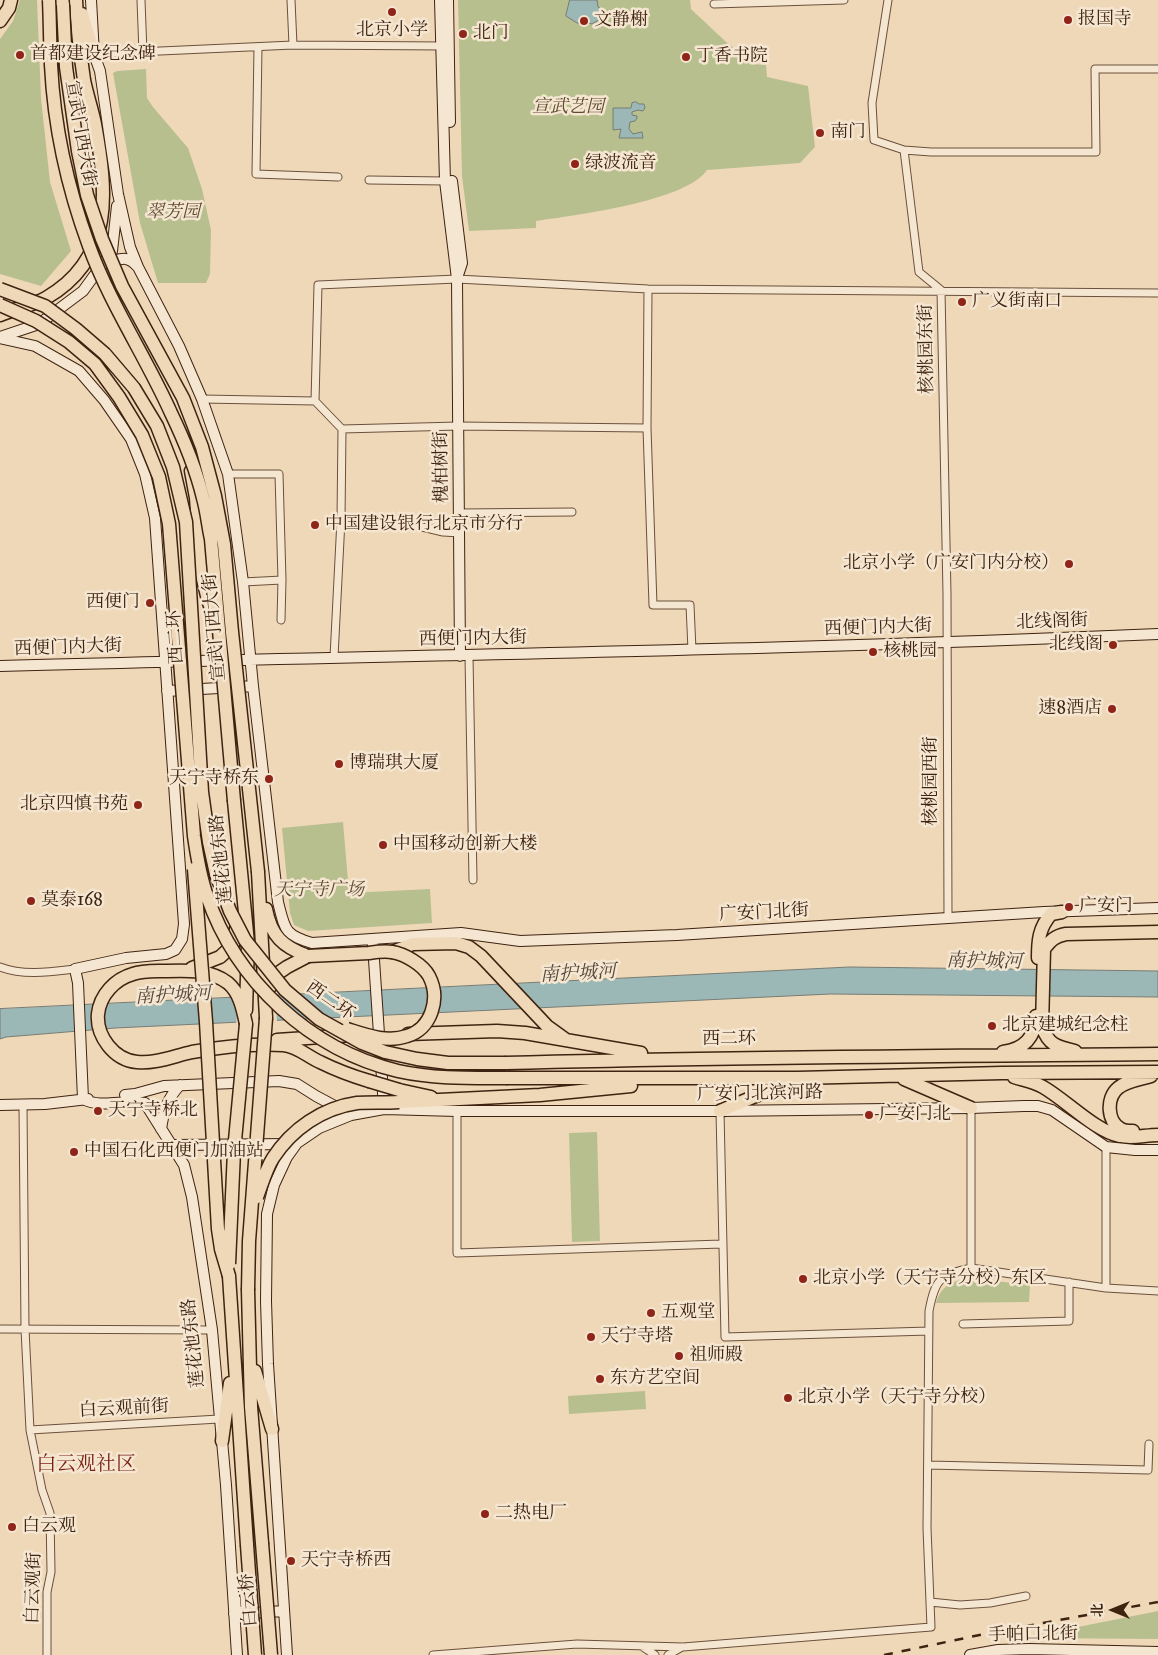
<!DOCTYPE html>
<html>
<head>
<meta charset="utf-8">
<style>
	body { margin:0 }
	#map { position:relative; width:1158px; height:1655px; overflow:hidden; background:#efd8b8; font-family:"IM FELL Great Primer","Noto Serif SC",serif }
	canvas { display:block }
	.north { position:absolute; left:1088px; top:1585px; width:50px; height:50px; -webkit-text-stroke:4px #f5e6d1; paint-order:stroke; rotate:270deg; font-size:14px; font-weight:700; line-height:20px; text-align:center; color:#3f2311 }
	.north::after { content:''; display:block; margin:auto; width:18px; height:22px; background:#3f2311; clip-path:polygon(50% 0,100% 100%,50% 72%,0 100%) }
</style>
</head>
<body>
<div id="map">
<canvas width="1158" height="1655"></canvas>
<div class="north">北</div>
</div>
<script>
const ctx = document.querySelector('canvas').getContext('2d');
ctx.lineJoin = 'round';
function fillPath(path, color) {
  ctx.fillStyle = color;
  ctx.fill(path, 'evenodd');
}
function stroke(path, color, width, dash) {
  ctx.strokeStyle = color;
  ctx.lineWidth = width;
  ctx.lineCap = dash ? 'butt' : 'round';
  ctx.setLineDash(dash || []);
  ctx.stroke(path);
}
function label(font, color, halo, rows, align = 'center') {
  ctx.font = font + ' "IM FELL Great Primer","Noto Serif SC",serif';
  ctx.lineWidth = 5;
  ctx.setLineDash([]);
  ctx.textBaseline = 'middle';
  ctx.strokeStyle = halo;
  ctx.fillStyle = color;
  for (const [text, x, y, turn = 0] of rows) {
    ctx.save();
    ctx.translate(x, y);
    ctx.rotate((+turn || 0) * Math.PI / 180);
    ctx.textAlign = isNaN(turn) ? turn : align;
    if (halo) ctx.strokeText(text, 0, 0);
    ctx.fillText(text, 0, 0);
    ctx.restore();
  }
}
fillPath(new Path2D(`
	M20,0H37L41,98L50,182L71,251L41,286L0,274V39L13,21Z
	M458,0H690L691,9L725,41L753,64L766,65L767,77L808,86L815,147L800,163L707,170C685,202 575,215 536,221V228L469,231L462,176Z
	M146,69L147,98L153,107L188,148L202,189L211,230L210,274L206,283H158L140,223L113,73L117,71Z
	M343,822L349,893L430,889L432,923L308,931L294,925L290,913L282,828Z
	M597,1132L600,1241L572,1242L569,1133Z
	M970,1278L1030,1285L1029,1302L936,1303C941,1285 953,1281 970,1278Z
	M645,1391L646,1409L569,1414L568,1396Z
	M1158,1611V1639L1023,1638Z`), '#b8bf8f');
const water = new Path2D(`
	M570,0H597L598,7L603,10L600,19L592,24L588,23V19H580V23H577L566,16Z
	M636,102L639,104H644L645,108L643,111L638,110L632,112V115L637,116V118L635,121L630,122L629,129L633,134L642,132L643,138H619L621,129L613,130V108H631L632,103Z
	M850,967L1158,971V997L830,994L115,1028L6,1037L0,1039V1009Z`);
fillPath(water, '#9cb8b6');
stroke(water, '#777c74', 1);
fillPath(new Path2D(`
	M275,993L277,1023L236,1025L239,994Z`), '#efd8b8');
const street = new Path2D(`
	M141,0L143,53
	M291,0L293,45
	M888,0L872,103L874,140L904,150L919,272L941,290L947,594L948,919
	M714,4L844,0
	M258,47L256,174L338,177
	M94,54L293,45L444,46
	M904,150L931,152H1096L1095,69H1158
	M369,180L445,181
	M648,289L647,428L653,605H690L692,650
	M202,399L315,401
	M342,429L458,426L647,428
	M228,474H279L282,580L281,620
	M459,513L572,512
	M341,520L418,526L443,532L460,533
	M243,582L282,580
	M469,656L473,880
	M334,657L341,520L342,429L315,401L318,285L457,279L648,289L1158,293
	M0,967C23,976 50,972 75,969
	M23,1105L25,1329L30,1430L42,1490L50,1513L51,1572L47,1592V1655
	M457,1111V1253L721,1244
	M720,1111L725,1337L929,1331
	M1106,1147V1288
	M971,1268L1106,1288L1158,1291
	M963,1324L1069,1321V1282
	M0,1329L212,1330
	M30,1430L219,1419
	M928,1465L1148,1470L1149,1444
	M930,1602L960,1605L990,1603L1026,1596
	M643,1647L655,1655
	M433,1655L577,1644L683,1647L931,1627L927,1528L929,1311C935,1280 939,1275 971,1268V1108
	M668,1655L682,1647`);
const secondary = new Path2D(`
	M91,0L94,54L100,71L118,194L130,247L138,267L179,346L202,399L228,474L243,582L253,686L278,902C285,929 284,935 312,943L461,933L520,941L677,935L1044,912L1158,908
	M440,0L445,181L457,279L460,656
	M448,0L450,122
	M452,181L462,263L458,275
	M105,263C120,260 126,254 137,266
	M0,337L39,324L83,291L112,251L117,206
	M0,338L35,346L79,371L104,400L131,439L145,474L155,518L184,924L182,939L175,950L166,954L126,958L75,969L78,983L83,1099
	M0,666C386,655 772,651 1158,634
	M167,691L253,686
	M373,945L384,1108
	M125,1095L135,1094L164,1086L279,1081L297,1084L316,1096L342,1110
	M83,1099C102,1109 124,1099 145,1103L184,1165L192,1197L212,1330L226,1485L237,1655
	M0,1105L45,1104L88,1099
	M161,1129C164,1110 167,1099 180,1085
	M172,1145L288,1144
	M234,1614L284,1611
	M287,1655L268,1364L266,1301L267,1214L274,1185L287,1157L297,1143L319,1128L351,1115L384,1109L457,1111H720L971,1108L1024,1106H1038L1052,1110L1106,1147L1135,1150H1158
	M970,1655L998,1650L1029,1649L1158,1652`);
const highway = new Path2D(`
	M82,14L94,54
	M0,21L9,8L11,0
	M0,315C14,309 34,305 46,298C115,258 107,191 95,124C92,109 87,95 84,80C80,53 77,27 76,0
	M191,471L196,498L202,575L208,600L216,623
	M234,801L248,943L246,1010
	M258,872L266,1018
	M266,909C271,936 283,947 308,956
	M392,952L413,944L456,943L469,947L481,956L547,1026L565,1039
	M1038,958C1038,940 1039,928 1051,914L1062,912
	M192,968L220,957L233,945L238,918
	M271,986L274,976L287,967L308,956
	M246,1024C243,1010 240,993 228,983C211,970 188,970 167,971C156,971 143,970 133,974C115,979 100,995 98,1014C96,1036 114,1060 137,1062C155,1064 174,1056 192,1052C221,1047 253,1043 283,1045C297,1046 307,1056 320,1062C336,1070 352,1076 369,1081
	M408,1034L497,1031L525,1033L641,1053
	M277,1040L352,1035
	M1075,1051C1057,1047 1048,1045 1042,1026L1044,949C1051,940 1055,936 1066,934L1158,932
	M1003,1052C1025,1049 1035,1037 1036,1016
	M506,1063C723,1057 941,1056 1158,1054
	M1014,1077C1023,1080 1034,1082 1043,1087C1066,1100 1095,1131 1120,1136C1133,1139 1145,1135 1158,1135
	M508,1078H798L1002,1073L1158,1072
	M904,1079L971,1108
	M399,1090L431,1097
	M399,1102L540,1095L631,1086
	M720,1111L791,1081
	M1133,1131C1130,1131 1124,1131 1121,1129C1107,1122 1106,1098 1118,1088C1126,1081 1141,1079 1151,1076
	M229,1276L247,1545
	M248,1290L251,1407L262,1543
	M255,1371L272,1429
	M222,1441L230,1383`);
stroke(street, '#6b503b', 9);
stroke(secondary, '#3f2311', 12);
stroke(highway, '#3f2311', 15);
stroke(street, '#f5e6d1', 7);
stroke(secondary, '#f5e6d1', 10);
stroke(highway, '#efd8b8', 12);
stroke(new Path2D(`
	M884,1655L994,1632L1158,1602`), '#3f2311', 2.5, [9, 9]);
const highwayBridge = new Path2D(`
	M49,0C50,21 50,43 51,65C54,125 68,189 89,246C110,304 146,357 171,413C184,440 196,469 203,498C207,512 208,526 211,539L234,801
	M63,5L66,67L78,151L87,195L102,239L122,286L183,398L202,447L215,496L224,544L232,632L258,872
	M0,289L45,306L76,329L105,354L134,388L157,426L173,467L186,522L202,792L209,842L216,874L230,911L245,940L285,990L319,1019L362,1043L385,1052L417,1059L448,1063H506
	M0,305L36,321L69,342L95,364L119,397L142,435L159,477L169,524L194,836C197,857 200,876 207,896C236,981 310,1050 398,1071C434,1079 471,1078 508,1078
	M194,869L206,1022L218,1229L221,1249L229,1276
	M308,956C328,955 349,954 369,953C376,952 385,951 392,952C405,954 423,965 429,976C441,999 431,1029 407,1036C387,1043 366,1035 347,1029
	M369,1081L399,1090
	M257,1197C262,1184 266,1169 273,1158C292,1129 322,1108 357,1103C370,1102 385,1103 399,1102
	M229,1264L234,1151L246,1024
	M248,1290L249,1241L266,1018
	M262,1543L271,1655
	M247,1545L255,1655`);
stroke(highwayBridge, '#3f2311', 15, []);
stroke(highwayBridge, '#efd8b8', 12);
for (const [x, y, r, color] of [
	[392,12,5,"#8f2418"],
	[1068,20,5,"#8f2418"],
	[584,21,5,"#8f2418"],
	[463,34,5,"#8f2418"],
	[20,55,5,"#8f2418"],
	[686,57,5,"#8f2418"],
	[820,133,5,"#8f2418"],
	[575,164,5,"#8f2418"],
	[962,302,5,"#8f2418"],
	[315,525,5,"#8f2418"],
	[1069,564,5,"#8f2418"],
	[150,603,5,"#8f2418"],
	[1113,645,5,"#8f2418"],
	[873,652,5,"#8f2418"],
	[1112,709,5,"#8f2418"],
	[339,764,5,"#8f2418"],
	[269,779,5,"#8f2418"],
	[138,805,5,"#8f2418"],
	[383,845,5,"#8f2418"],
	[31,901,5,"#8f2418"],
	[1069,907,5,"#8f2418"],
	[992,1026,5,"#8f2418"],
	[98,1111,5,"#8f2418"],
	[869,1115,5,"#8f2418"],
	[74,1152,5,"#8f2418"],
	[803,1279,5,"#8f2418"],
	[651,1313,5,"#8f2418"],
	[591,1337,5,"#8f2418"],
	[679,1356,5,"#8f2418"],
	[600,1379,5,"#8f2418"],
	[788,1398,5,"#8f2418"],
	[485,1514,5,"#8f2418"],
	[12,1527,5,"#8f2418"],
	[291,1561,5,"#8f2418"]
]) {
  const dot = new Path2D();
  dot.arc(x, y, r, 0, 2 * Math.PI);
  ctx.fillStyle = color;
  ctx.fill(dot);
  stroke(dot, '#f5e6d1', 2);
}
label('18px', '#3f2311', '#f5e6d1', [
	["报国寺",1078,20],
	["文静榭",594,21],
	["北京小学",392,31,"center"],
	["北门",473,34],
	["首都建设纪念碑",30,55],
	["丁香书院",696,57],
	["南门",830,133],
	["绿波流音",585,164],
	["广义街南口",972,302],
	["中国建设银行北京市分行",325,525],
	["北京小学（广安门内分校）",1059,564,"right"],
	["西便门",140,603,"right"],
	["北线阁",1103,645,"right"],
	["核桃园",883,652],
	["速8酒店",1102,709,"right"],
	["博瑞琪大厦",349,764],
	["天宁寺桥东",259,779,"right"],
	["北京四慎书苑",128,805,"right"],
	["中国移动创新大楼",393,845],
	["莫泰168",41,901],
	["广安门",1079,907],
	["北京建城纪念柱",1002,1026],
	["天宁寺桥北",108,1111],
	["广安门北",879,1115],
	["中国石化西便门加油站",84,1152],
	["北京小学（天宁寺分校）东区",813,1279],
	["五观堂",661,1313],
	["天宁寺塔",601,1337],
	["祖师殿",689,1356],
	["东方艺空间",610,1379],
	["北京小学（天宁寺分校）",798,1398],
	["二热电厂",495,1514],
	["白云观",22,1527],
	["天宁寺桥西",301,1561]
], 'left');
label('italic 18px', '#5d4a30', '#f5e6d1', [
	["宣武艺园",568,108],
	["翠芳园",173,213],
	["天宁寺广场",319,891]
]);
label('18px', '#3f2311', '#f5e6d1', [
	["宣武门西大街",80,134,80],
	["核桃园东街",927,349,-91],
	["槐柏树街",442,467,-91],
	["北线阁街",1052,622,-2],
	["宣武门西大街",215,627,-95],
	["西便门内大街",878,628,-2],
	["西二环",176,637,-93],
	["西便门内大街",473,639,-1],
	["西便门内大街",68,648,-2],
	["核桃园西街",932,781,-90],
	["莲花池东路",222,859,-96],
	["广安门北街",764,913,-3],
	["西二环",330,1001,35],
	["西二环",729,1040],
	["广安门北滨河路",760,1094,-1],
	["莲花池东路",194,1343,-96],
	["白云观前街",124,1409,-3],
	["白云观街",34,1588,-88],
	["白云桥",249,1600,-95],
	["手帕口北街",1033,1635,-1]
]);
label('italic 19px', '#56483a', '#f5e6d1', [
	["南护城河",984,962,1],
	["南护城河",578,974,-3],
	["南护城河",173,996,-3]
]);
label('20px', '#7a1f14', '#f5e6d1', [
	["白云观社区",86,1465]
]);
</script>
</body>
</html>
